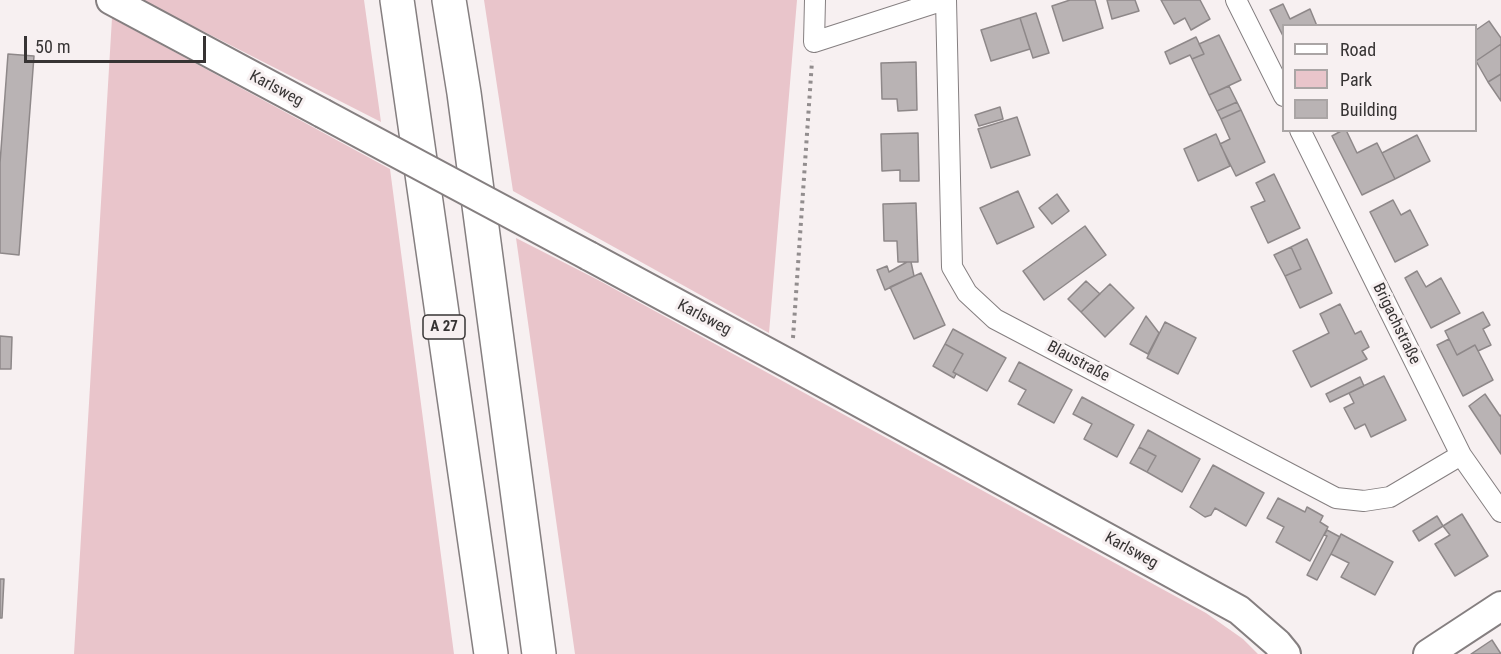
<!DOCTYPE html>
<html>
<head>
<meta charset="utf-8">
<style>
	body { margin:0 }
	#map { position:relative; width:1501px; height:654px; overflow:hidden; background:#f7f0f1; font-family:"Roboto Condensed",sans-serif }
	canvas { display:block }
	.legend { position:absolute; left:1282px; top:24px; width:195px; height:108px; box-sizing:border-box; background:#f7f0f1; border:2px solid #aaa5a5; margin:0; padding:8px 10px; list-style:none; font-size:18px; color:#373434 }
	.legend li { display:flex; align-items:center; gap:12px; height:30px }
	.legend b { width:30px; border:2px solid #aaa5a5 }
	.scale { position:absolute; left:24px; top:36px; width:182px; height:27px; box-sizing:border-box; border:3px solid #373434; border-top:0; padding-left:8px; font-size:18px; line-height:21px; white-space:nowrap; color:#373434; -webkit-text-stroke:4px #f7f0f1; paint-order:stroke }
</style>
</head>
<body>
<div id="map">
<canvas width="1501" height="654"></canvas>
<ul class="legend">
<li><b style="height:8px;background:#fff"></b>Road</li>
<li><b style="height:16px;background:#e9c5cb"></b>Park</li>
<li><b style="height:16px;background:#b9b3b4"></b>Building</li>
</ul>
<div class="scale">50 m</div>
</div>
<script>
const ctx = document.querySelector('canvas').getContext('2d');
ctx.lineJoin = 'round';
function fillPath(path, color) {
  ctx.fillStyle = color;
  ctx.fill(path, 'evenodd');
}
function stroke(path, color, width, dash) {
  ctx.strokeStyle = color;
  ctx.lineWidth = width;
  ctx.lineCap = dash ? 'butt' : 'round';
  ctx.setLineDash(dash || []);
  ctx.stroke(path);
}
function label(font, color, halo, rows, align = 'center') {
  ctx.font = font + ' "Roboto Condensed",sans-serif';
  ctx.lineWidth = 6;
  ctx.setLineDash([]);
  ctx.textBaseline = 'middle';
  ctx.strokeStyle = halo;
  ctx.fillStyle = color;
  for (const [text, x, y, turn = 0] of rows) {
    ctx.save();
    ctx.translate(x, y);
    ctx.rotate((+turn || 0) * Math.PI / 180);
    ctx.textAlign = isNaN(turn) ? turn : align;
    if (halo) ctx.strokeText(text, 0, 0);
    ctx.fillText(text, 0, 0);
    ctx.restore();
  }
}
fillPath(new Path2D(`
	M142,0H364L381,122Z
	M484,0H797L769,333L513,191Z
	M112,18L390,169L454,654H74Z
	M516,238L600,281L1206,613L1243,639L1258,654H575Z`), '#e9c5cb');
const building = new Path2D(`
	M1070,0H1095L1103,28L1063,41L1052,6Z
	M1107,0H1135L1139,11L1112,19Z
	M1161,0H1200L1210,19L1191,30L1185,18L1174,24Z
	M1283,4L1290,19L1310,9L1317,26H1284V38L1270,10Z
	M1036,13L1049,53L1033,58L1020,18Z
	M1020,18L1030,49L991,61L981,30Z
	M1489,21L1501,38V44L1476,61V30Z
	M1219,35L1241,80L1209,95L1192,59L1204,54L1199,44Z
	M1196,37L1204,54L1192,59L1190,55L1170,64L1165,52Z
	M1501,44V74L1488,82L1476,61Z
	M8,54L34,56L19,255L0,253V163Z
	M916,62L917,110L898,111L897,99H882L881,63Z
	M1501,74V101L1488,82Z
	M1229,86L1237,102L1217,111L1209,95Z
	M1237,102L1241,110L1221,119L1217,111Z
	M1000,107L1003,119L979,126L975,115Z
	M1241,110L1265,162L1236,176L1220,144L1230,139L1221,119Z
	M1017,117L1030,155L991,168L978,129Z
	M1343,130H1346L1357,153L1377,143L1395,179L1362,195L1332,136Z
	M918,133L919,181H900V170L882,171L881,134Z
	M1216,134L1230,166L1198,181L1184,149Z
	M1417,135L1430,161L1395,179L1382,153Z
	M1274,174L1300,228L1268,243L1251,207L1265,201L1256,183Z
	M1018,191L1034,227L997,244L980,208Z
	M1057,194L1069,211L1052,224L1039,208Z
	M1393,200L1401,215L1410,210L1428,245L1395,262L1370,212Z
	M916,203L918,262H898L897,241H884L883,204Z
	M1085,226L1106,255L1044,300L1023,271Z
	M1307,239L1332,293L1300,308L1285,276L1301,269L1291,247Z
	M1291,247L1301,269L1285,276L1274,255Z
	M907,262H911L914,276L885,290L877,270L887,266L889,272Z
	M1417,271L1426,287L1441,278L1460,313L1431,328L1405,278Z
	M921,273L945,325L914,339L890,287Z
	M1086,281L1100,294L1081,312L1068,299Z
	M1110,284L1134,308L1105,337L1081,312Z
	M1340,304L1355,334L1361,331L1369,347L1362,351L1367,359L1311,387L1293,351L1329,333L1320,314Z
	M1483,312L1490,325L1483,329L1491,345L1478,351L1475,345L1457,355L1445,331Z
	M1146,316L1159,333L1148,354L1130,344Z
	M1165,322L1196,338L1178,374L1147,358Z
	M953,329L1006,358L987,391L953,372L963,354L945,344Z
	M0,336L12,337L11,369H0Z
	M1449,339L1457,355L1475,345L1493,380L1463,396L1437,345Z
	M945,344L963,354L953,372L956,374L954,378L933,366Z
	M1019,362L1072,390L1054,423L1018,404L1026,390L1009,381Z
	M1384,376L1406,420L1371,437L1365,424L1355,429L1344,408L1354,403L1349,393Z
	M1360,377L1364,386L1330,402L1326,394Z
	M1485,394L1500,416L1501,415V454L1469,406Z
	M1082,397L1134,425L1117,457L1084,439L1092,424L1073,414Z
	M1148,430L1200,459L1182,492L1147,472L1156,456L1139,447Z
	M1139,447L1156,456L1147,472L1130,463Z
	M1213,465L1264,493L1246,526L1215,508L1211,515L1205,517L1190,507Z
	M1278,498L1305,512L1307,507L1323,516L1320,522L1328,527L1310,561L1276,542L1284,527L1267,518Z
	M1462,514L1488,556L1455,576L1435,544L1450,535L1443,526Z
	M1437,516L1443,526L1419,541L1413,531Z
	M1327,530L1340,537L1317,580L1307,575L1327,536L1324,535Z
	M1341,534L1393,562L1375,595L1341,577L1349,563L1331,554Z
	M0,579H4L2,618H0Z
	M1492,640L1501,654H1471Z`);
fillPath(building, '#b9b3b4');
stroke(building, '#8e8889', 1.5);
const street = new Path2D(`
	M815,0L814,42L944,0
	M946,0L952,267L967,293L995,319L1336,498L1364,501L1390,497L1461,455
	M1236,0L1284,96
	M1300,130L1461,455L1501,512`);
const secondary = new Path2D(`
	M111,0L322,113
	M589,256L791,365L1239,610L1277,643L1286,654
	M1428,654L1501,606`);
const highway = new Path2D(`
	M397,0L491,654
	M449,0L464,93L539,654`);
stroke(street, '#857f80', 22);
stroke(secondary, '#857f80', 32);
stroke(highway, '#857f80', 36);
stroke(new Path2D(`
	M793,338L812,61`), '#928d8e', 4, [3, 4.5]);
stroke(street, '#fff', 20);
stroke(secondary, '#fff', 28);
stroke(highway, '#fff', 33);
const secondaryBridge = new Path2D(`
	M322,113L589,256`);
stroke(secondaryBridge, '#857f80', 32, []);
stroke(secondaryBridge, '#fff', 28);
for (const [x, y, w] of [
	[444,327,42]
]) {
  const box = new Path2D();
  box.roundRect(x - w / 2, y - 12, w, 24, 4.5);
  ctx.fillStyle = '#f7f0f1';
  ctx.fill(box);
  stroke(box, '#373434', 1.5);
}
label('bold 15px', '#373434', null, [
	["A 27",444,327]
]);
label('16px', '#373434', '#f7f0f1', [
	["Karlsweg",276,89,28],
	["Karlsweg",704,318,28],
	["Brigachstraße",1396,324,64],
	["Blaustraße",1078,362,28],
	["Karlsweg",1131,551,29]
]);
</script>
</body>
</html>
